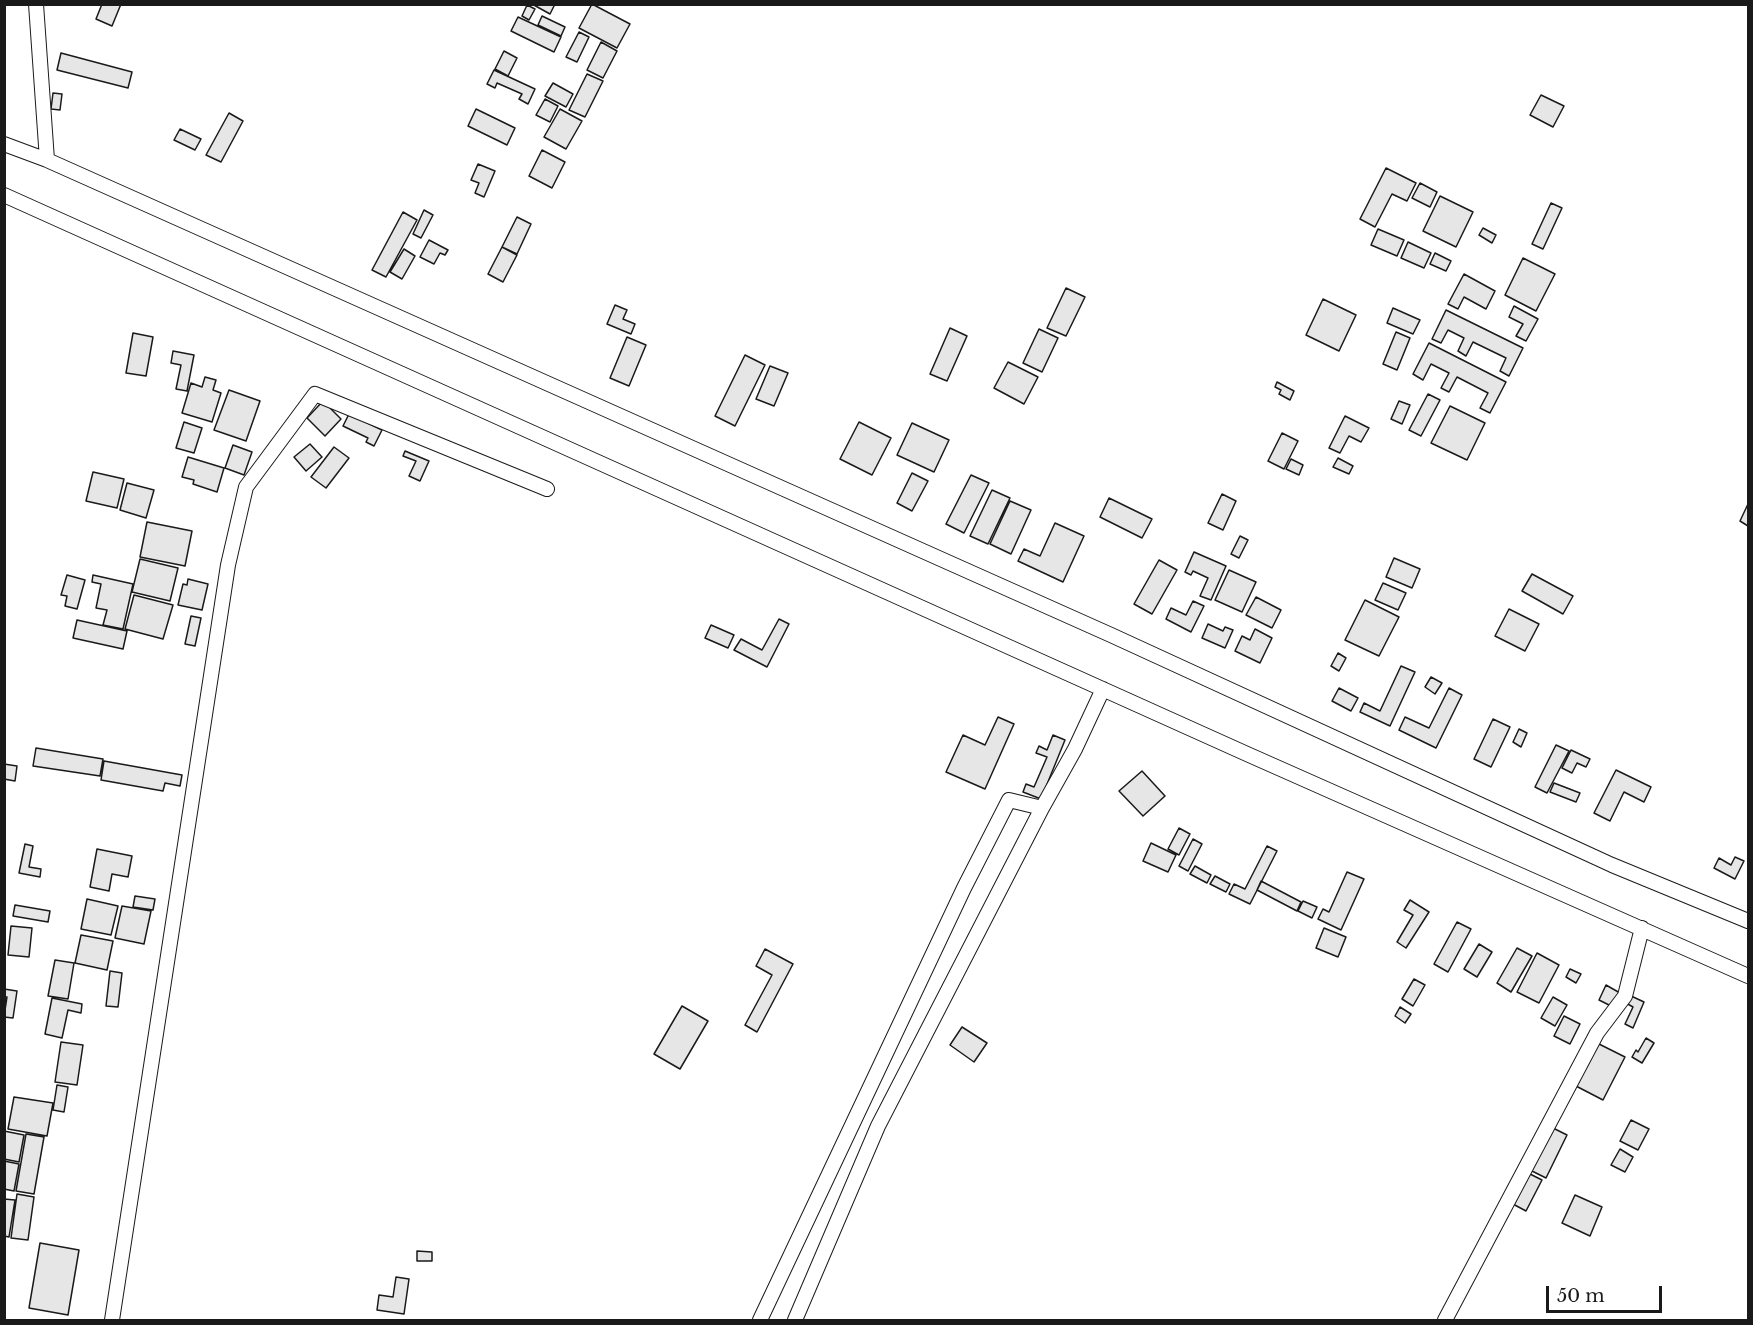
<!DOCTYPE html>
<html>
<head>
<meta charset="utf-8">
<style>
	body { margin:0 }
	#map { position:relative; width:1753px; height:1325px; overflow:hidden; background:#fff; font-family:"Libre Baskerville",serif }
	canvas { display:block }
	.frame { position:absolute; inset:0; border:6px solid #1a1a1a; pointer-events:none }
	.scale { position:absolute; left:1546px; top:1286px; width:116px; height:27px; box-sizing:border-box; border:3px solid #1a1a1a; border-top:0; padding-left:8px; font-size:18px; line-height:21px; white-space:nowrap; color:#1a1a1a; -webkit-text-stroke:4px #fff; paint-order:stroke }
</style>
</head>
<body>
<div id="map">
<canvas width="1753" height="1325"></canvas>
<div class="frame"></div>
<div class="scale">50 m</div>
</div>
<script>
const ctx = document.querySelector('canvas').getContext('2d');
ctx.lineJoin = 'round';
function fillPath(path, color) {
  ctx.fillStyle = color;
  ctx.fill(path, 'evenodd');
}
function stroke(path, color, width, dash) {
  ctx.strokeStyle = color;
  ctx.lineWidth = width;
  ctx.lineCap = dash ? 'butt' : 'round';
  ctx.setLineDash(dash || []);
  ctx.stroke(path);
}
const building = new Path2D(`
	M102,4H121L112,26L96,19Z
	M532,4H555L550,14Z
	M592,4L630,24L617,48L579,28Z
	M527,5L535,9L529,20L522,16Z
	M542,16L565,27L561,36L538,25Z
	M518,17L561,37L554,52L511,31Z
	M579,32L589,37L577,62L566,57Z
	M601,42L617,51L603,78L587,70Z
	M504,51L517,58L508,76L495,69Z
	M61,53L132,72L128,88L57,70Z
	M494,70L535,89L528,104L519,99L522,94L497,83L495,88L487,84Z
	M587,74L603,81L585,117L569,110Z
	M553,83L573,94L566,107L545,96Z
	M53,93L62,94L60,110L51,109Z
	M1541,95L1564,106L1553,127L1530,115Z
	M545,99L558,106L550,122L536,115Z
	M476,109L515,128L507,145L468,126Z
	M560,109L582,121L566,149L544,137Z
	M229,113L243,121L221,162L206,155Z
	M180,129L201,139L195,150L174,140Z
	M542,150L565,162L552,188L529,176Z
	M478,164L495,171L484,197L475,193L479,183L471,180Z
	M1386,168L1416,183L1407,201L1392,194L1375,227L1360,219Z
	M1420,183L1437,192L1430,207L1412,198Z
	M1440,196L1473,212L1456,247L1423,231Z
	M1551,203L1562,208L1543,249L1532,244Z
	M424,210L433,215L421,238L413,234Z
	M403,212L417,220L386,277L372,270Z
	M517,217L531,224L517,254L502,247Z
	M1483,228L1496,235L1492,243L1479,235Z
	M1378,229L1404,240L1397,256L1371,245Z
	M429,240L448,250L445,255L440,253L434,264L420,257Z
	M1408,242L1431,253L1424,268L1401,258Z
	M502,247L517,255L503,282L488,274Z
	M404,249L415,256L402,279L390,272Z
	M1435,253L1451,261L1446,271L1430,264Z
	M1523,258L1555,274L1536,311L1505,295Z
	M1464,274L1495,291L1486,309L1464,297L1458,309L1448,304Z
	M1066,288L1085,297L1066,336L1047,328Z
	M1323,299L1356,315L1339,351L1306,335Z
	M615,305L627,310L623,319L635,324L631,334L607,324Z
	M1514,306L1538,319L1526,341L1516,336L1523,324L1509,317Z
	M1393,308L1420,320L1413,334L1387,323Z
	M1446,310L1523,348L1509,376L1500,371L1506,358L1473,342L1466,356L1458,351L1464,338L1448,330L1441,343L1432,339Z
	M950,328L967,336L947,381L930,374Z
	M1039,329L1058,338L1042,372L1023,363Z
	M1396,332L1410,338L1397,370L1383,364Z
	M133,333L153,337L146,376L126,373Z
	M627,337L646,345L629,386L610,378Z
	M1429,343L1506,382L1490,413L1480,408L1488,393L1457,377L1449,392L1441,388L1449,373L1431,364L1423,380L1413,374Z
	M173,351L194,355L187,391L176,389L181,365L171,363Z
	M745,355L765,365L735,426L715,416Z
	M1008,362L1038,377L1024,404L994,388Z
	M770,366L788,373L774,406L756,399Z
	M205,377L216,380L213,390L221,393L212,422L182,413L191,383L202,387Z
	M1277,382L1294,391L1290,400L1279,394L1281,390L1275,387Z
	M229,390L260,401L246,441L214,430Z
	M1428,394L1440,400L1421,436L1409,430Z
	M323,401L341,419L325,436L307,418Z
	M1399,401L1410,405L1402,424L1391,419Z
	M1450,406L1485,423L1467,460L1431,443Z
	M349,414L382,430L374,446L366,442L368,438L343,426Z
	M1345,416L1369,428L1361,442L1349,436L1340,453L1329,448Z
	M184,422L202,428L194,453L176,448Z
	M859,422L891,438L872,475L840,459Z
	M912,423L949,440L934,472L897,455Z
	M1282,433L1298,441L1284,469L1268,461Z
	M310,444L322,457L306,471L294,457Z
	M233,445L252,452L244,475L225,468Z
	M334,447L349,458L326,488L311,477Z
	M405,451L429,461L420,481L409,476L416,461L403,456Z
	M188,457L224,468L217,492L193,484L194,480L182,477Z
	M1338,458L1353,466L1349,474L1333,467Z
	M1291,459L1303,465L1299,475L1286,469Z
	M93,472L124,479L117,508L86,501Z
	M912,473L928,481L912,511L897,503Z
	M971,475L989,483L964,533L946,524Z
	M127,483L154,490L146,518L120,510Z
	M992,490L1010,498L988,544L970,536Z
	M1222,494L1236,501L1223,530L1208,523Z
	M1109,498L1152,519L1142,538L1100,517Z
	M1010,501L1031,510L1011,554L990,544Z
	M1748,504V526L1740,521Z
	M147,522L192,531L185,566L140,557Z
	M1055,523L1084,536L1063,582L1018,561L1024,549L1040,556Z
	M1240,536L1248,540L1239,558L1231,554Z
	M1194,552L1226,566L1211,600L1200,596L1208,578L1193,571L1191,575L1185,572Z
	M1394,558L1420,569L1412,588L1386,577Z
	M140,559L178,568L170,601L132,592Z
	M1159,560L1177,570L1152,614L1134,604Z
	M1229,570L1256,582L1242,612L1215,600Z
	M1532,574L1573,596L1563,614L1522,591Z
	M67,575L85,580L77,609L65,606L67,596L61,595Z
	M93,575L133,584L123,629L103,625L107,610L96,608L101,584L92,582Z
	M188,579L208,584L202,610L178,605L183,584L187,585Z
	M1383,583L1406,593L1398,610L1375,600Z
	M134,595L173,605L163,639L125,629Z
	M1256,597L1281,610L1272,628L1246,615Z
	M1365,600L1399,617L1379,656L1345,640Z
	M1193,601L1204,606L1191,632L1166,619L1171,608L1186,615Z
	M1509,609L1539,624L1525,651L1495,636Z
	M191,616L201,618L195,646L185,644Z
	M779,619L789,624L767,667L734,650L741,639L762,650Z
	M77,620L127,631L123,649L73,638Z
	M1208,624L1223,631L1225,627L1233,630L1225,648L1202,638Z
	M711,625L734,635L728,648L705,638Z
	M1255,629L1272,638L1260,663L1235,651L1242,636L1250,640Z
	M1338,653L1346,658L1339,671L1331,666Z
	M1401,666L1415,672L1390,726L1360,712L1364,703L1380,711Z
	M1431,677L1442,683L1435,694L1425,687Z
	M1339,688L1358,698L1351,711L1332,701Z
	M1449,688L1462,695L1436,748L1399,730L1405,717L1429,728Z
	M998,717L1014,724L985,789L946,772L963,735L985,745Z
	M1493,719L1510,727L1491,767L1474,759Z
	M1519,729L1527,733L1521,747L1513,742Z
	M1053,735L1065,740L1041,799L1023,792L1026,784L1034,787L1047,757L1036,753L1039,746L1047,750Z
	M1556,745L1569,751L1547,793L1535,787Z
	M36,748L103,759L100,776L33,766Z
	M1571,750L1590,759L1586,767L1577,763L1572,773L1562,768Z
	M104,761L182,775L180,786L165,783L163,791L101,780Z
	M4,764L17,766L15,781L4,779Z
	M1616,770L1651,787L1644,802L1624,792L1610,821L1594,813Z
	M1142,771L1165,796L1143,816L1119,791Z
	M1554,783L1580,793L1576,802L1550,792Z
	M1179,828L1190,834L1179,855L1168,849Z
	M1193,839L1202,844L1188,871L1179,866Z
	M1151,843L1176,855L1168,872L1143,861Z
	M25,844L33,846L29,867L41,869L40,877L19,873Z
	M1267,846L1277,851L1250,904L1229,894L1234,884L1245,889Z
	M97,849L132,856L128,877L112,874L109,891L90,887Z
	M1735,857L1744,861L1735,879L1714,868L1719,858L1731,865Z
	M1195,866L1211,875L1207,883L1190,874Z
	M1347,872L1364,879L1341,930L1318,919L1323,909L1329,912Z
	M1215,876L1230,884L1226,892L1210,884Z
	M1261,881L1301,902L1297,911L1257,890Z
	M135,896L155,899L153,910L133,907Z
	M87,899L118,906L111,935L81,929Z
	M1410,900L1429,912L1406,948L1397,942L1413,915L1404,910Z
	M1303,901L1317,907L1312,918L1298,911Z
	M15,905L50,911L48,922L13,916Z
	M122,906L151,911L144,944L115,938Z
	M1457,922L1471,929L1448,972L1434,964Z
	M11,926L32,928L29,957L8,955Z
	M1324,928L1346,937L1338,957L1316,948Z
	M81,935L113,941L107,970L75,963Z
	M1479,944L1492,952L1477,977L1464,969Z
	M1517,948L1532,956L1511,992L1497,983Z
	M765,949L793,964L757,1032L745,1025L772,975L756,966Z
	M1537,953L1559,965L1539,1003L1517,992Z
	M55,960L74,963L68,999L48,996Z
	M1570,969L1581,974L1576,983L1566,977Z
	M110,971L122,973L118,1007L106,1006Z
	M1414,979L1425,985L1413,1006L1402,999Z
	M1606,985L1620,993L1613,1007L1599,1000Z
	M4,989L17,991L13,1018L4,1017L7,997H4Z
	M1629,995L1644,1002L1633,1028L1625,1024L1633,1007L1626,1003Z
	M1553,997L1567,1005L1555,1026L1541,1018Z
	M52,998L82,1004L81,1013L68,1010L62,1038L45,1034Z
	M682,1006L708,1021L680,1069L654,1054Z
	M1400,1007L1411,1014L1405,1023L1395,1016Z
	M1564,1016L1580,1024L1570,1044L1554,1036Z
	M962,1027L987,1043L974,1062L950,1045Z
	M1646,1038L1654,1043L1642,1063L1632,1057L1636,1050L1638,1052Z
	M61,1042L83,1045L77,1085L55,1082Z
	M1597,1043L1625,1057L1603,1100L1574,1085Z
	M57,1085L68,1087L64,1112L53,1110Z
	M14,1097L53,1103L47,1136L8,1129Z
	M1631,1120L1649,1129L1638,1150L1620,1141Z
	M1551,1127L1567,1135L1546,1178L1530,1170Z
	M4,1131L24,1135L19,1162L4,1159Z
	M26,1134L44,1137L34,1194L16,1191Z
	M1620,1149L1633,1157L1625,1172L1611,1165Z
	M4,1161L19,1164L14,1191L4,1189Z
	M1526,1172L1542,1180L1526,1211L1511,1203Z
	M17,1194L34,1197L28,1240L11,1238Z
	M1575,1195L1602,1207L1590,1236L1562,1223Z
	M4,1199L15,1200L9,1237L4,1236Z
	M40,1243L79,1250L68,1315L29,1308Z
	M417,1251L432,1252V1261H417Z
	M396,1277L409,1279L404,1314L377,1310L379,1295L393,1297Z`);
fillPath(building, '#e6e6e6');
stroke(building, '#1a1a1a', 1.5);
const minor = new Path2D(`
	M36,4L47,160
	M4,144L47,160L1111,635L1612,865L1748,921
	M4,195L1247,754L1748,976
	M112,1320L228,565L246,487L315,394L547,489
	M760,1320L964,888L1009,800L1042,808
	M795,1320L878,1126L1042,808L1075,749L1103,689
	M1445,1320L1597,1033L1625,996L1642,928`);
stroke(minor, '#1a1a1a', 16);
stroke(minor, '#fff', 14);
</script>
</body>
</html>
